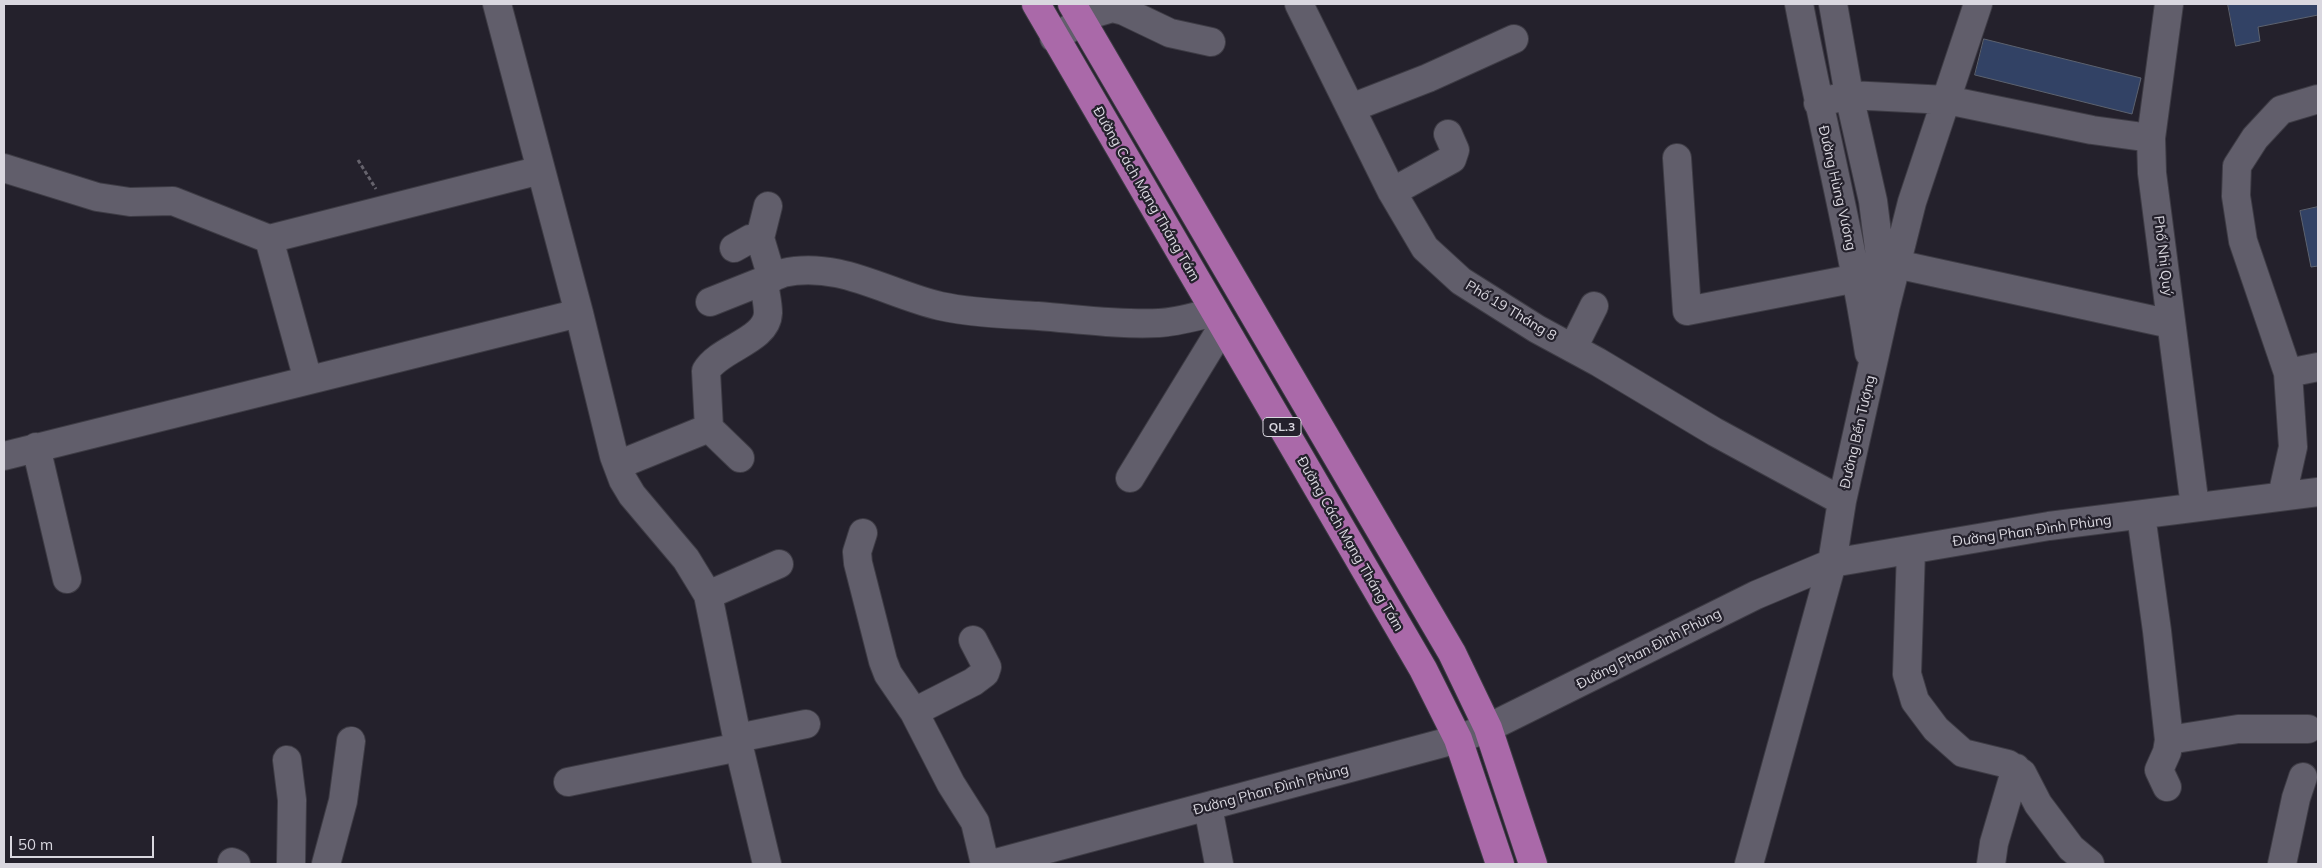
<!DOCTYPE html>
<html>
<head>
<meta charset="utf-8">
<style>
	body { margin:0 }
	#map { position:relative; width:2322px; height:868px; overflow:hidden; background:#24212c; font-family:Mulish,sans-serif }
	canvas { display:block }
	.frame { position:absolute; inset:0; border:5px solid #d9d7df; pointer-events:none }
	.scale { position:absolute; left:10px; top:836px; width:144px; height:22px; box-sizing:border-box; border:2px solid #d9d7df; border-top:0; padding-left:6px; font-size:15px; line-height:18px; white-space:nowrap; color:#d9d7df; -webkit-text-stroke:4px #24212c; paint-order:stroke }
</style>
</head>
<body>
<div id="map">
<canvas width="2322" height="868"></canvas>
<div class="frame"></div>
<div class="scale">50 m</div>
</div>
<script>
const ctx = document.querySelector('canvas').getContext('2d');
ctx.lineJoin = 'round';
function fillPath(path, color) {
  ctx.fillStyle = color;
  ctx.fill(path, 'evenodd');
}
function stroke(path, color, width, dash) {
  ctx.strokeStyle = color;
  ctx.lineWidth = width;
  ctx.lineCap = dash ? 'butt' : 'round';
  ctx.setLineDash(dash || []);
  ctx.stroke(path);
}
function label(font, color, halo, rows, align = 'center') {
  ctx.font = font + ' Mulish,sans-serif';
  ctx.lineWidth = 4.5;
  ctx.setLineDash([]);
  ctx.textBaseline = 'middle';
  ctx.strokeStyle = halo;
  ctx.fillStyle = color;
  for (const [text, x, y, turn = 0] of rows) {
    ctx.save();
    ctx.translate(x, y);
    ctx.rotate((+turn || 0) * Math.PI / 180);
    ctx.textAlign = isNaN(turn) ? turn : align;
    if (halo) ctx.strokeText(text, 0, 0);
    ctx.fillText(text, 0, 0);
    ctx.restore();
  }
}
const building = new Path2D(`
	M2228,4H2318V15L2258,27L2260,41L2236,46Z
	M1984,39L2141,78L2132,114L1975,75Z
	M2318,207V266L2311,267L2300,211Z`);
fillPath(building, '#324265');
stroke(building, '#5c626f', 1);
const minor = new Path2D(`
	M497,4L579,313L614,456L623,480L632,495L686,559L708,595L739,747L767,864
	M1299,4L1392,192L1425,248L1461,281L1537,329L1598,362L1715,432L1842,501
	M1799,4C1821,120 1851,235 1869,353
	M1833,4L1849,95L1873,201L1884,288
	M2169,4L2151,138L2152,173L2195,507
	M1054,38L1095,13L1112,8L1124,11L1170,33L1211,42
	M1818,103L1849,95L1947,100L2092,130L2151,138
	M1351,108L1428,78L1514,39
	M1677,158L1687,311L1857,278
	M4,168L97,197L130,202L173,201L269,239L541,170
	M1392,192L1452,159L1455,150L1448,134
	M768,206L760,238L772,278
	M269,239L308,380
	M734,248L750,239L760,238
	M1896,264L2171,324
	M710,302L783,273C838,260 888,294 940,306C972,313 1006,314 1038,316C1078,319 1119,325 1159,323C1177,322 1197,316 1215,312
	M1573,348L1594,306
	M2288,373L2318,367
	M709,428L740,458
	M36,447L67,579
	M4,456L579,313
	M618,465L709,428L706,371C719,348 767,341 768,313C768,303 765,292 764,282
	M1130,478L1223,326
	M2282,496L2293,447L2288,373L2243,241L2236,196L2237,166L2255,138L2281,110L2318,99
	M2141,515L2157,631L2169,740L2167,752L2159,770L2167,787
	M863,533L857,552L858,563L883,661L888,674L914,712L951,784L975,822L985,864
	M1911,550L1907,674L1915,701L1936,729L1963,753L2008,764L2022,773L2038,804L2071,848L2090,864
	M708,595L779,564
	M914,712L973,682L985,673L987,667L973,640
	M738,738L806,724
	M2169,740L2238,729H2308
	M287,760L292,800L291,864
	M568,782L739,747
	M1208,807L1219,864
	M232,862L236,864
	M326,864L343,801L351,741
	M992,864L1458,739L1488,728L1756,595L1832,563L2049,526L2318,492
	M1749,864L1832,563L1842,501L1886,305L1912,202L1978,4
	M1991,864L1994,843L2016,768
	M2282,864L2296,798L2303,777`);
const highway = new Path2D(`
	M1036,4L1423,669L1458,739L1500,864
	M1072,4L1452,653L1488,728L1533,864`);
stroke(minor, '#3e3c45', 30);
stroke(highway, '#3e3c45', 30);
stroke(new Path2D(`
	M358,160L376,189`), '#66636d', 3, [4, 2.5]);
stroke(minor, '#615e6b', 28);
stroke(highway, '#aa69a9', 28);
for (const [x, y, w] of [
	[1282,427,38]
]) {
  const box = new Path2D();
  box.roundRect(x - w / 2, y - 9.5, w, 19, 4);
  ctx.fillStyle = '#24212c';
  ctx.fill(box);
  stroke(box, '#d9d7df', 1);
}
label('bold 12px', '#d9d7df', null, [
	["QL.3",1282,427]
]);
label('14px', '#d9d7df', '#24212c', [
	["Đường Hùng Vương",1837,188,77],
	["Đường Cách Mạng Tháng Tám",1146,194,60],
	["Phố Nhị Quý",2163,256,83],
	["Phố 19 Tháng 8",1511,311,31],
	["Đường Bến Tượng",1858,432,-77],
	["Đường Phan Đình Phùng",2032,531,-8],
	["Đường Cách Mạng Tháng Tám",1350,544,60],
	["Đường Phan Đình Phùng",1649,649,-27],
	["Đường Phan Đình Phùng",1271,790,-15]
]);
</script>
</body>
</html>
